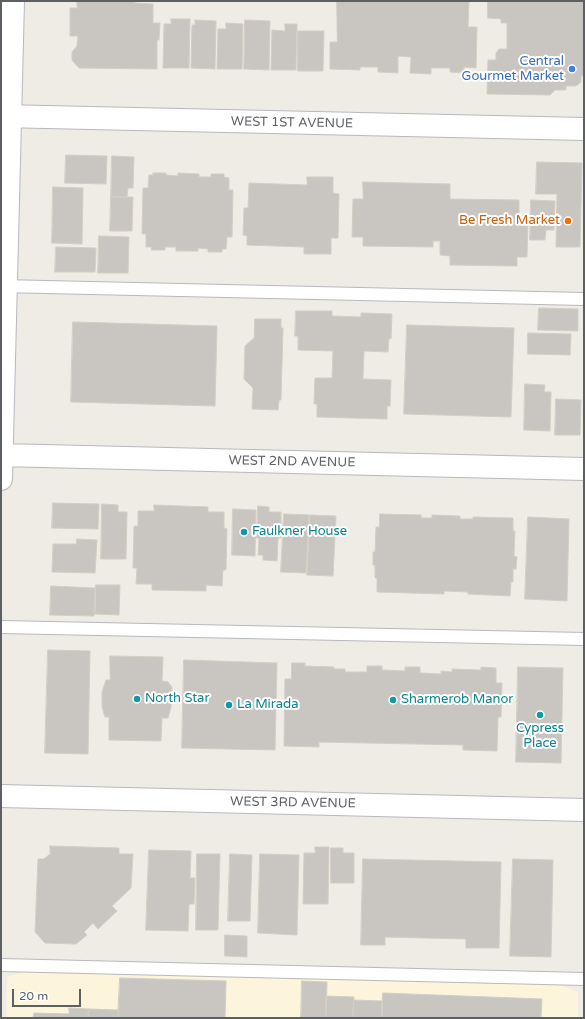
<!DOCTYPE html>
<html>
<head>
<meta charset="utf-8">
<style>
	body { margin:0 }
	#map { position:relative; width:585px; height:1019px; overflow:hidden; background:#eeece4; font-family:"Varela Round",sans-serif }
	canvas { display:block }
	.frame { position:absolute; inset:0; border:2px solid #5c5f64; pointer-events:none }
	.scale { position:absolute; left:12px; top:989px; width:69px; height:18px; box-sizing:border-box; border:2px solid #5c5f64; border-top:0; padding-left:5px; font-size:12px; line-height:14px; white-space:nowrap; color:#5c5f64; -webkit-text-stroke:3px #fff; paint-order:stroke }
</style>
</head>
<body>
<div id="map">
<canvas width="585" height="1019"></canvas>
<div class="frame"></div>
<div class="scale">20 m</div>
</div>
<script>
const ctx = document.querySelector('canvas').getContext('2d');
ctx.lineJoin = 'round';
function fillPath(path, color) {
  ctx.fillStyle = color;
  ctx.fill(path, 'evenodd');
}
function stroke(path, color, width, dash) {
  ctx.strokeStyle = color;
  ctx.lineWidth = width;
  ctx.lineCap = dash ? 'butt' : 'round';
  ctx.setLineDash(dash || []);
  ctx.stroke(path);
}
function label(font, color, halo, rows, align = 'center') {
  ctx.font = font + ' "Varela Round",sans-serif';
  ctx.lineWidth = 4;
  ctx.setLineDash([]);
  ctx.textBaseline = 'middle';
  ctx.strokeStyle = halo;
  ctx.fillStyle = color;
  for (const [text, x, y, turn = 0] of rows) {
    ctx.save();
    ctx.translate(x, y);
    ctx.rotate((+turn || 0) * Math.PI / 180);
    ctx.textAlign = isNaN(turn) ? turn : align;
    if (halo) ctx.strokeText(text, 0, 0);
    ctx.fillText(text, 0, 0);
    ctx.restore();
  }
}
fillPath(new Path2D(`
	M21,965L560,985L578,992V1018H6L7,977L20,973Z`), '#fcf5db');
const building = new Path2D(`
	M77,1H135V3L153,4V23H160L159,40H157V69L79,68L72,60V52L77,46L78,36H70V8H77Z
	M337,1H469L468,27H477L476,68L464,67V73L450,72V68H431V74L410,73L411,57L398,56V73L378,72V67H360V70L330,69V42H337Z
	M488,1H584V74L581,77V82L576,86H566V90H555L550,95L487,94L488,60H496V53L499,49H507V23H501V19L488,18Z
	M171,19H190L189,68H163L164,24H171Z
	M195,20L216,21L215,69L191,68L192,25H195Z
	M245,20L270,21L269,70L244,69Z
	M226,23L243,24L242,69H217L218,29H226Z
	M285,24H297L296,70H271L272,30L285,31Z
	M298,31H324L323,71H298Z
	M66,155L107,156L106,184L65,183Z
	M112,156L134,157L133,188H128L127,197H111Z
	M537,162L582,163L580,247H556L557,194H536Z
	M153,173H166V175L178,176V173L199,174V177H211V174H224V177L229,178V190H233L232,237H227L226,249H222V252H208V249L198,248V251H176V247H165V250H151L152,247H146V234H142L143,188H148L149,175H153Z
	M307,177H333V193L339,194L338,238H331V254H304V247L247,245V236L243,235L244,208H248L249,183L307,185Z
	M363,182L450,184V199L519,200V219H528L527,257H517V266L450,265V256L440,255V241H433V247L363,246V237H352L353,199H363Z
	M53,187L83,188L82,244L52,243Z
	M111,197H133L132,231H110Z
	M531,200L555,201L554,230H546L545,240H530Z
	M99,236L129,237L128,273H98Z
	M56,247L96,248L95,272H55Z
	M539,308L578,309V331L538,330Z
	M296,311H332V316L361,317V313L392,314L391,339L389,338L388,352L364,351L363,379L391,380L390,406H387V419L317,417V404H314L315,378H332L333,351L298,350V336H295Z
	M255,319H281V328H283L281,400H279L278,410L252,409L253,388L244,379L245,346L254,338Z
	M73,322L217,326L215,406L71,402Z
	M407,325L514,328L511,417L404,414Z
	M528,333L571,334L570,355L528,354Z
	M525,384L545,385L544,392H551L550,431L524,430Z
	M556,399L581,400L580,435H555Z
	M53,503L99,504L98,529L52,528Z
	M102,504L118,505V512H127L126,559H101Z
	M154,505L208,507V512H224V528L227,529L226,570H223L222,586L206,585V591L152,590V584H136L137,568H133L134,526H138V511H154Z
	M258,506L269,507V512H281V538H278L277,561L263,560V555H258L259,538H257Z
	M233,509L256,510L255,556L232,555Z
	M284,514L309,515L306,573L281,572Z
	M380,514L421,515V518H432V515L460,516V519H473V517L513,518V531H515L514,556L517,557L516,569H513V582H511L510,596L468,594V592L444,591V594L377,592V578H375V565H373V552H375L376,527H379Z
	M310,515L336,516L333,576L307,575Z
	M528,517L569,519L567,601L525,599Z
	M77,539L97,540L95,573L52,572L53,544H76Z
	M96,585H120L119,615L95,614Z
	M51,586L95,588L94,616L50,615Z
	M48,650L90,651L88,754L45,753Z
	M110,656L163,657L162,681L168,682L172,687L171,707L168,718H162L161,741L109,740V717H105L102,707V692L106,680H110Z
	M184,660L277,663L275,750L182,748Z
	M292,663H305V666L334,667V669H345V672H367V666H382V670L405,671V667H420V673L441,674V671L452,672V669L481,670V667L496,668V683H502L501,717H498L497,751L463,750V745L319,742V747L284,746L285,679H291Z
	M518,667L563,668L561,763L516,762Z
	M50,846L119,848V854H133L131,888L112,906L117,911L98,929L93,923L84,932L87,935L76,944L45,943L35,932L38,859H44L50,854Z
	M315,847H329L328,904H303L304,853H315Z
	M331,848H343V853H354V883H331Z
	M149,850L191,851L190,878H195L194,904H189L188,931L146,930Z
	M197,854H220L218,930H196Z
	M230,854L252,855L250,921H228Z
	M260,854L299,855L297,935L258,933Z
	M363,859L501,862L499,948H466V939L385,937V945H361Z
	M513,859L553,860L551,957L510,956Z
	M225,935L247,936V957L225,956Z
	M120,978L226,981L225,1018H118Z
	M302,981L327,982L326,1018H301Z
	M383,993L542,999L541,1018H382Z
	M326,996L354,997L353,1018H326Z
	M354,1000L382,1001V1018H353Z
	M69,1008L89,1009L88,1018H33L34,1013L69,1014Z
	M89,1009L119,1010L118,1018H88Z`);
fillPath(building, '#c9c6c2');
stroke(building, '#d2cec3', 1);
const lane = new Path2D(`
	M1,286L584,299
	M1,627L584,639
	M1,965L584,979`);
const street = new Path2D(`
	M1,116L584,129
	M1,455L584,469
	M1,479L13,1
	M1,796L584,810`);
stroke(lane, '#b7b9bd', 14);
stroke(street, '#b7b9bd', 24);
stroke(lane, '#fff', 12);
stroke(street, '#fff', 22);
for (const [x, y, r, color] of [
	[572,69,4,"#3f7fe0"],
	[568,221,4,"#e8710a"],
	[244,532,4,"#0f9aa8"],
	[137,699,4,"#0f9aa8"],
	[393,700,4,"#0f9aa8"],
	[229,705,4,"#0f9aa8"],
	[540,715,4,"#0f9aa8"]
]) {
  const dot = new Path2D();
  dot.arc(x, y, r, 0, 2 * Math.PI);
  ctx.fillStyle = color;
  ctx.fill(dot);
  stroke(dot, '#fff', 1.5);
}
label('13px', '#366cbe', '#fff', [
	["Central",564,62],
	["Gourmet Market",564,77]
], 'right');
label('13px', '#5c5f64', '#fff', [
	["WEST 1ST AVENUE",292,123,1],
	["WEST 2ND AVENUE",292,462,1],
	["WEST 3RD AVENUE",293,803,1]
]);
label('13px', '#c56008', '#fff', [
	["Be Fresh Market",560,221]
], 'right');
label('13px', '#0d838f', '#fff', [
	["Faulkner House",252,532],
	["North Star",145,699],
	["Sharmerob Manor",401,700],
	["La Mirada",237,705],
	["Cypress",540,729,"center"],
	["Place",540,744,"center"]
], 'left');
</script>
</body>
</html>
